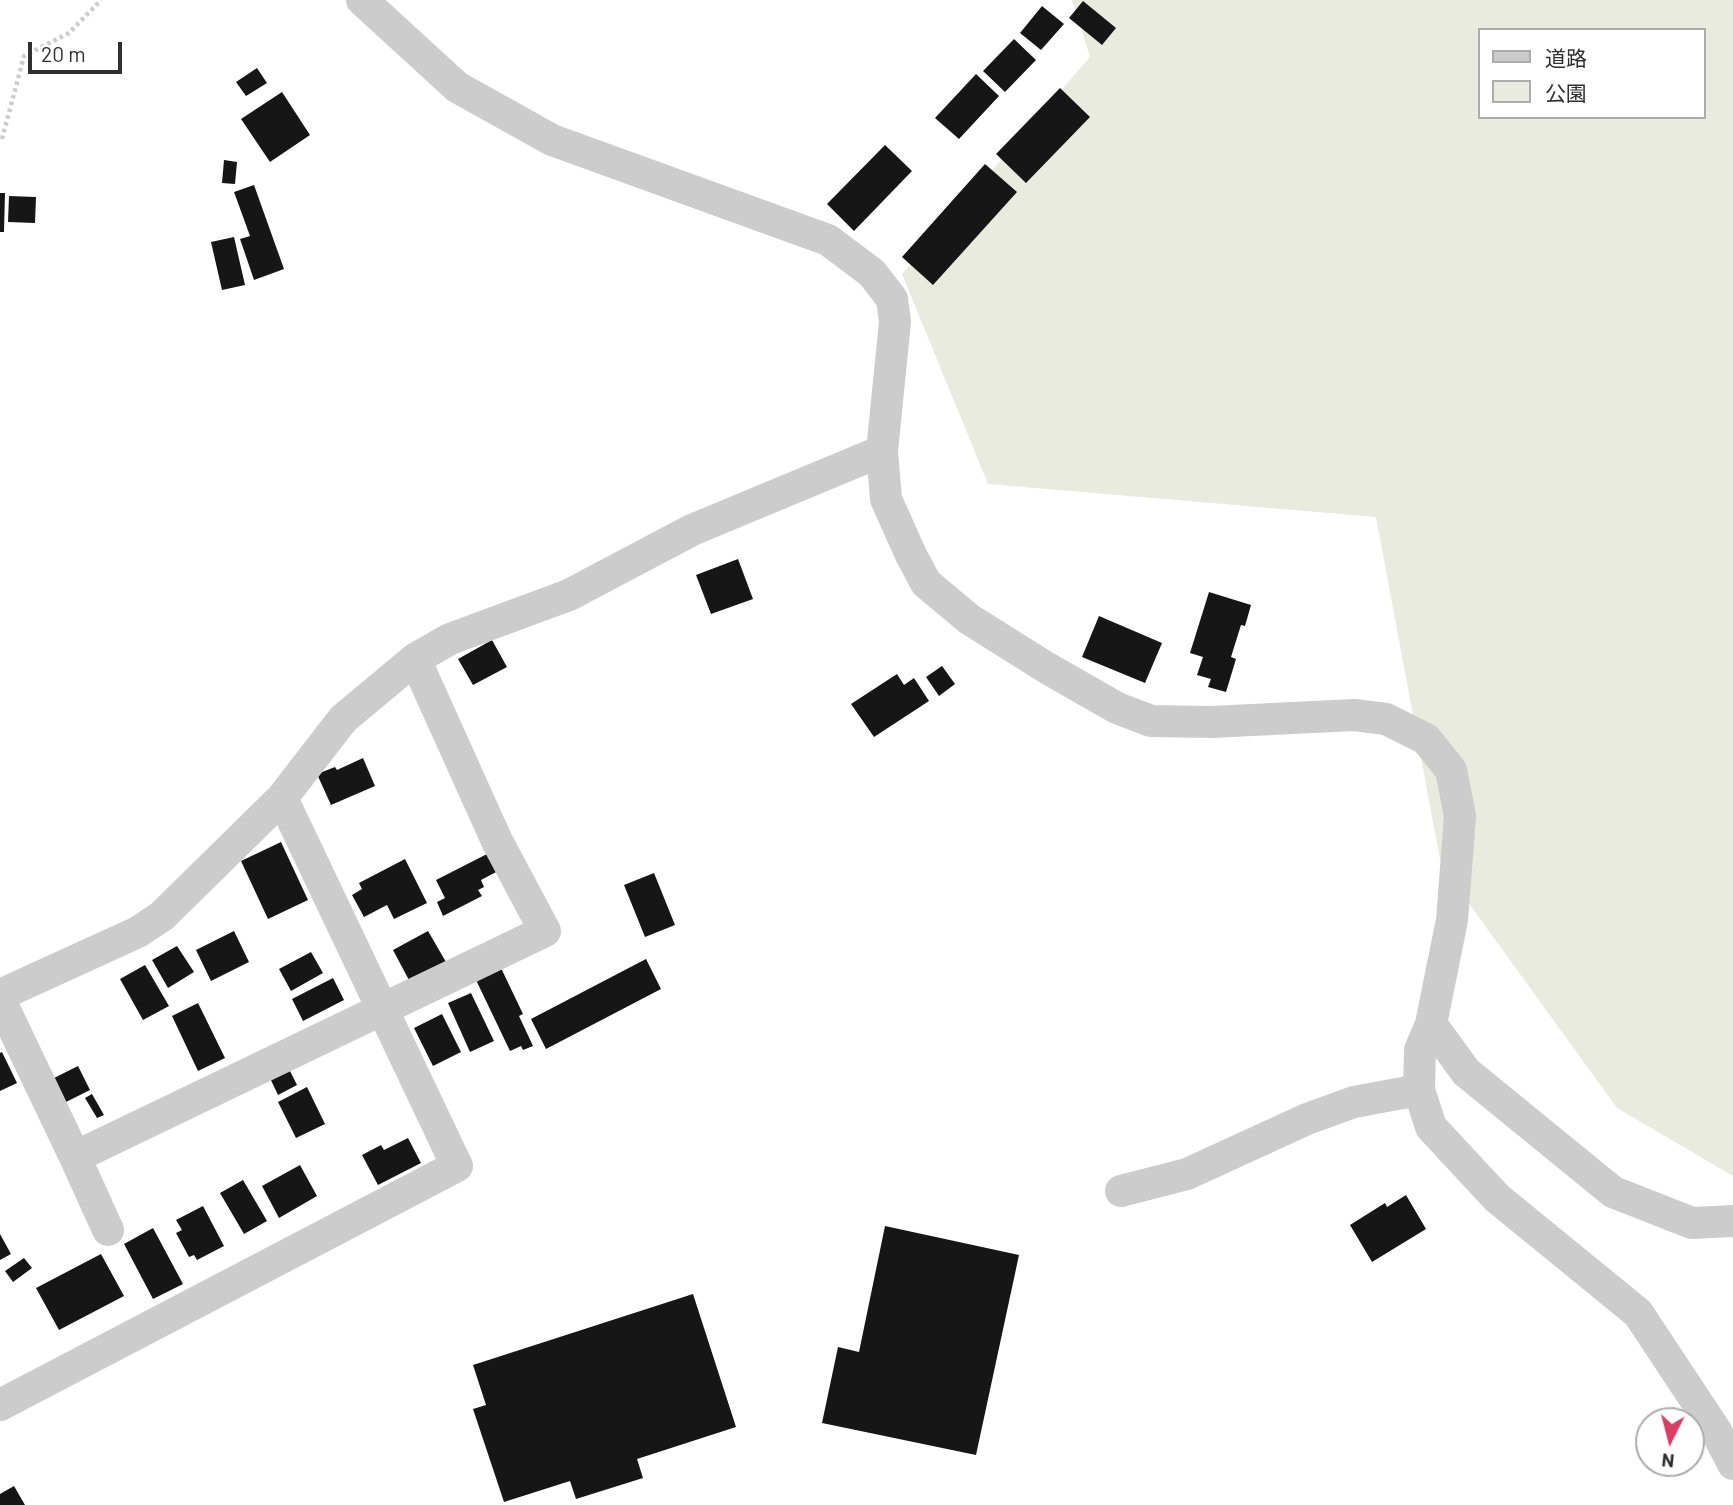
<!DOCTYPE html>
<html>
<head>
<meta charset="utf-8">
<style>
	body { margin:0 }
	#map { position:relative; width:1733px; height:1505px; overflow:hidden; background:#fff; font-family:Barlow,"Noto Sans JP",sans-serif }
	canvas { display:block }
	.legend { position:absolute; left:1478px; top:28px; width:228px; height:91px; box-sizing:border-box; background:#fff; border:2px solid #acacac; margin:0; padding:9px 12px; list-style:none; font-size:21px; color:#2f2f2f }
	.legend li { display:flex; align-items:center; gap:14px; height:35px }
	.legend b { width:35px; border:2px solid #acacac }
	.north { position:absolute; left:1635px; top:1407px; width:70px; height:70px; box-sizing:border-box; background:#fff; border:2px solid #acacac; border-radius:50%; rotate:186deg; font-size:19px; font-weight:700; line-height:28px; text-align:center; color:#2f2f2f }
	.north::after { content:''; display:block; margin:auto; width:24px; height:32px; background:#d93e65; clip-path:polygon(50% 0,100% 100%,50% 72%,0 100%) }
	.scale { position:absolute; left:28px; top:42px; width:94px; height:32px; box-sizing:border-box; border:4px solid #2f2f2f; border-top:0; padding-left:9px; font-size:21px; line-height:24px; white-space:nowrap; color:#2f2f2f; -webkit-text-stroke:5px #fff; paint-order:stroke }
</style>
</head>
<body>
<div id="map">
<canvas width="1733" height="1505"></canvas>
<ul class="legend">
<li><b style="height:9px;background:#ccc"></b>道路</li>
<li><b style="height:19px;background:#e8ebde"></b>公園</li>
</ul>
<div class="north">N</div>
<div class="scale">20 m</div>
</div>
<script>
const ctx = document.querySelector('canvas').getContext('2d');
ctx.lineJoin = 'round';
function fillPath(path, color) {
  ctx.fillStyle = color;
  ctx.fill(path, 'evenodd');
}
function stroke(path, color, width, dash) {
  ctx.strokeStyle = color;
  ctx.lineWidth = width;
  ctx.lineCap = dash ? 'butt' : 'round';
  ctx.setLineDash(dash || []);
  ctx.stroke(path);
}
fillPath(new Path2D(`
	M1072,0H1733V1176L1617,1108L1441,865L1376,517L988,484L902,274L1090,57ZM1479,30H1703V117H1479Z`), '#e8ebde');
fillPath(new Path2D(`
	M1083,1L1116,28L1102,45L1069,18Z
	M1042,6L1064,24L1041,50L1020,33Z
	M1014,39L1036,60L1005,92L983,71Z
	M257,68L267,83L246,96L236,82Z
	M976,74L999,96L959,139L935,118Z
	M1060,88L1090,117L1026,183L996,154Z
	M282,92L310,135L270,162L241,119Z
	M885,145L912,171L854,231L827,204Z
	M224,160L237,162L235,184L222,183Z
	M985,164L1017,192L933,285L902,257Z
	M254,185L284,269L254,280L240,239L250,236L234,192Z
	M0,193H5L4,232H0Z
	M9,196L36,197L35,223L8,222Z
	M234,237L245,285L222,290L211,242Z
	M738,559L753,599L711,614L696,575Z
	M1209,592L1251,605L1245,626L1241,625L1231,657L1236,659L1226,692L1208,687L1211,679L1197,675L1203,657L1190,653Z
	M1099,616L1162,643L1145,683L1082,657Z
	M492,640L507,667L473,685L458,659Z
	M942,666L955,684L939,696L926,677Z
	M897,674L904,685L914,678L929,701L874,737L851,704Z
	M363,758L375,786L331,805L317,774L335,767L337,770Z
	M281,842L308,900L268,919L241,861Z
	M491,852L500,870L481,880L484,887L478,890L482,896L443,916L437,902L445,898L436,880Z
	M405,859L427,903L394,919L387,905L364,917L352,895L362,889L359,883Z
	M654,873L675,925L645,937L624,885Z
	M234,931L249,962L211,981L196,950Z
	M428,931L446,962L410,982L393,950Z
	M177,946L194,972L168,988L152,960Z
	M311,952L323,973L291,991L279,969Z
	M646,959L661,989L546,1049L531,1019Z
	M145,965L169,1006L143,1020L120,979Z
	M501,968L523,1014L519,1016L533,1046L523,1050L521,1046L510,1051L476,980Z
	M333,978L344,1000L303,1021L292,999Z
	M471,993L494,1041L470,1052L448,1003Z
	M198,1003L225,1058L198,1071L172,1016Z
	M442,1014L461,1052L433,1066L414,1028Z
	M2,1052L17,1083L0,1091V1053Z
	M78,1066L90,1090L60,1105L48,1081Z
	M288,1067L297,1085L278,1095L269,1076Z
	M307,1087L325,1124L296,1138L278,1102Z
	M92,1094L104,1115L97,1118L85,1098Z
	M408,1138L421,1163L378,1185L362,1155L381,1145L384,1150Z
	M300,1165L317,1196L279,1218L262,1186Z
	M243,1180L267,1221L244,1234L220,1193Z
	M1406,1195L1426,1229L1372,1262L1350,1225L1385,1203L1387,1207Z
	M203,1206L224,1246L197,1260L194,1255L189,1257L176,1233L182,1230L176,1220Z
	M885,1226L1019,1255L976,1455L822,1423L838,1347L859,1352Z
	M153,1228L183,1284L153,1299L124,1244Z
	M0,1234L11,1254L0,1260Z
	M101,1254L124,1296L59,1330L36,1288Z
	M24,1258L32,1268L13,1282L5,1271Z
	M693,1294L736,1427L637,1459L643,1478L576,1499L570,1481L504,1502L473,1409L486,1405L473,1365Z
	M14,1486L25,1505H0V1494Z`), '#161616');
stroke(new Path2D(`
	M2,139L24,56L69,33L101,0`), '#ccc', 4.5, [3.5, 3.5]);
stroke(new Path2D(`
	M362,0L457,87L552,140L828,240L872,273L892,299L895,322L882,451L886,499L911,555L926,583L969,619L1047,668L1117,708L1151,721L1211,722L1354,715L1386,719L1426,739L1451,770L1460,816L1452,920L1431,1024L1420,1050L1419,1090L1431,1127L1497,1198L1638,1313L1716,1431L1733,1464
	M0,995L138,932L162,916L282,798L343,719L415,659L450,639L569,595L692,530L882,451
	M0,1000L75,1157L545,931L497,841L415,659
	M1431,1024L1466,1072L1613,1192L1692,1223L1733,1221
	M75,1157L108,1230
	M1121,1191L1187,1174L1307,1119L1354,1102L1419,1090
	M0,1405L457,1166L282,798`), '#ccc', 32);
</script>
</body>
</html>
